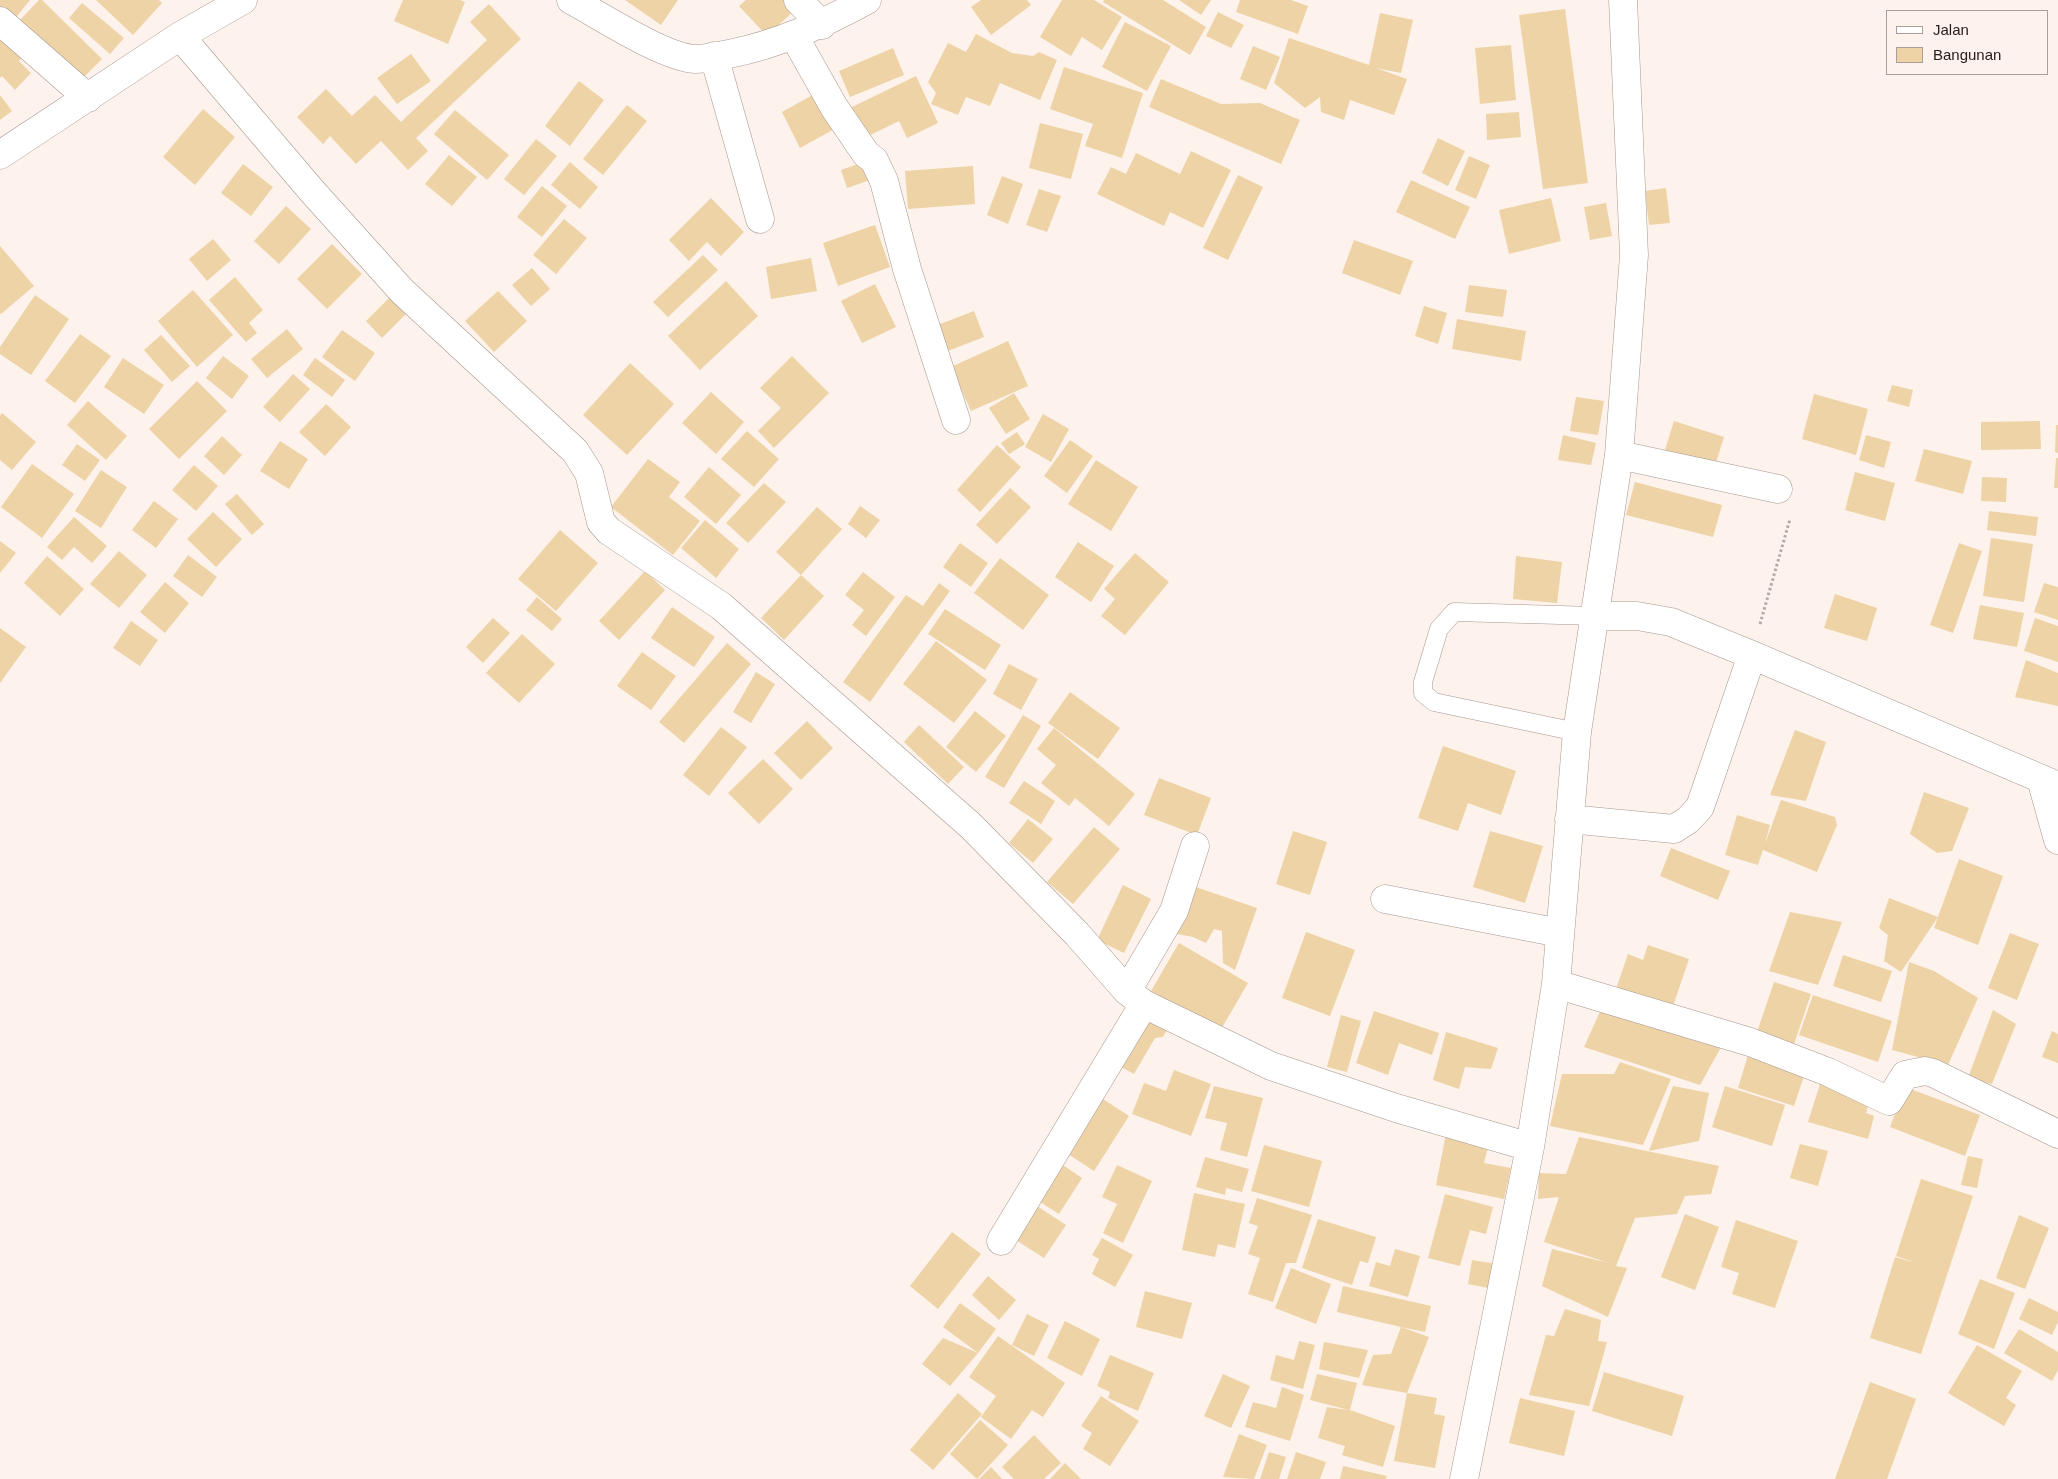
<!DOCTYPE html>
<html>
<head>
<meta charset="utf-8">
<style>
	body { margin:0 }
	#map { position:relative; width:2058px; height:1479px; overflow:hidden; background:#fef2ec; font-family:Helvetica,sans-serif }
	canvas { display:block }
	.legend { position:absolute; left:1886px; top:10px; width:162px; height:65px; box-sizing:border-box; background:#fef2ec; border:1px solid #a89e9a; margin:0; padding:6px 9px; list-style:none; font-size:15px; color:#26211e }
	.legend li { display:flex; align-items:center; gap:10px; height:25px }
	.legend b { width:25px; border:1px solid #a89e9a }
</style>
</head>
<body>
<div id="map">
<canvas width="2058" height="1479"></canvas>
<ul class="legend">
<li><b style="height:6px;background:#fff"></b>Jalan</li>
<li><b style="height:14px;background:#edd3a5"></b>Bangunan</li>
</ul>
</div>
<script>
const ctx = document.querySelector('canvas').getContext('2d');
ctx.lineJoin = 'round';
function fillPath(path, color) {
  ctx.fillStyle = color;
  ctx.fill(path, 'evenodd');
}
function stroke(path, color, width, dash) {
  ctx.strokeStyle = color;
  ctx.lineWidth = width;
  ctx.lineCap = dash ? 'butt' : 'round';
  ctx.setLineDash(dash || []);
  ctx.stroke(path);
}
fillPath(new Path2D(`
	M0,0H30L14,20L0,8Z
	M39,0H42L102,59L78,83L17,23Z
	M96,0H159L162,3L133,35Z
	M403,0H460L465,2L448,44L394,21Z
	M625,0H678L661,25Z
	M746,0H792L798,7L767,36L739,6Z
	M981,0H1027L1031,5L991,35L971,7Z
	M1062,0H1094L1122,17L1102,50L1082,37L1071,56L1040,37Z
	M1104,0H1163L1206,27L1190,55L1103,2Z
	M1179,0H1211L1201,15Z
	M1240,0H1291L1308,6L1298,34L1236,12Z
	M82,3L124,38L110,54L69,18Z
	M489,4L521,39L416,138L428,151L408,170L381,141L356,164L330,136L323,144L297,117L326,89L352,116L375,95L401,122L487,40L470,22Z
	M1565,9L1588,183L1543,189L1519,15Z
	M1218,12L1244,25L1231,48L1206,36Z
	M1380,13L1413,20L1401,73L1376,68L1407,79L1394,115L1350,100L1344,120L1321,112L1320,97L1305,108L1274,83L1289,38L1369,65Z
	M1125,22L1171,46L1147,91L1102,67Z
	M0,28L26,53L19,61L31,73L15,90L2,76L0,78Z
	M976,34L1012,53L1033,56L1039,52L1057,60L1040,100L1000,83L990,106L966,97L958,115L931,104L936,93L928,82L948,43L966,52Z
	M1511,45L1516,100L1480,104L1475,48Z
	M1253,46L1280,57L1266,90L1240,79Z
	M893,48L904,75L850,97L839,71Z
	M411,54L431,81L397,104L377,78Z
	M1064,67L1143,93L1122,158L1085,146L1093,124L1050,109Z
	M916,76L938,123L907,138L899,121L862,139L848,109Z
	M1161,79L1221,104L1260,103L1300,120L1281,164L1149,107Z
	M579,81L604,100L570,146L545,126Z
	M818,92L838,127L800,148L782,112Z
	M0,95L12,111L0,120Z
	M627,105L647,121L603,175L583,159Z
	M203,109L235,137L195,185L163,157Z
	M455,110L509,155L487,180L434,134Z
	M1519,112L1521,137L1487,140L1486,114Z
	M1040,123L1083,134L1071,179L1029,168Z
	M1438,138L1465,151L1448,186L1422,173Z
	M536,139L557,156L524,195L504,179Z
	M1191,151L1231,170L1203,228L1170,212L1164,226L1097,194L1111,167L1126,174L1136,153L1180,174Z
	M449,155L477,177L452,206L425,184Z
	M1469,156L1490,165L1476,199L1455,190Z
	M869,160L876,178L847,188L841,170Z
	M570,162L598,187L580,209L551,185Z
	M243,164L273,187L251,216L221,193Z
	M973,166L975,204L908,209L905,171Z
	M1238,175L1263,187L1228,260L1203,248Z
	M1002,176L1023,184L1008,224L987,215Z
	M1411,180L1470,207L1455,239L1396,212Z
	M542,186L567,206L542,237L517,217Z
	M1666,188L1670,223L1649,225L1645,191Z
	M1039,189L1061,196L1047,232L1026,225Z
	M711,198L744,232L721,256L707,242L689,261L669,240Z
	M1551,198L1561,241L1509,254L1499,210Z
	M1606,203L1612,236L1590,240L1584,207Z
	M286,206L311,229L279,264L254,241Z
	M564,219L587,238L556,274L533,255Z
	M875,225L890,267L838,286L823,243Z
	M213,239L231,260L207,281L189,259Z
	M1354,240L1413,261L1400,295L1342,273Z
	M332,244L362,274L327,309L297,279Z
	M0,246L34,286L1,314L0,313Z
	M703,255L718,270L668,317L653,302Z
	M811,258L817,291L771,299L766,267Z
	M532,268L550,289L531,306L512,285Z
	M235,277L263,310L249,323L257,333L246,342L209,300Z
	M726,281L758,316L700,370L668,336Z
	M875,284L896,327L862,343L841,301Z
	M1469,285L1507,290L1503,317L1465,312Z
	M193,290L233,335L197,367L158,321Z
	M498,291L527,321L494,352L465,321Z
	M35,295L69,319L31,375L0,354V347Z
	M392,295L408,312L382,338L366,321Z
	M1424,306L1447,313L1438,344L1415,336Z
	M974,311L984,337L945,352L935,326Z
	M1457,319L1526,331L1521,361L1452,349Z
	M287,329L303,349L267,378L251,359Z
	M342,330L375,353L355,381L322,357Z
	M80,334L111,356L75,403L45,381Z
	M161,335L190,366L172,382L144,350Z
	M1008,341L1028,386L971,411L951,367Z
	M223,356L249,376L232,399L206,378Z
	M792,356L829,393L774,448L758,431L781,408L760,388Z
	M123,358L164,385L144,414L104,387Z
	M315,358L345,380L332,397L303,375Z
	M630,363L674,404L627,455L583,415Z
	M293,374L310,389L280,422L263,407Z
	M197,381L227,411L179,459L149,429Z
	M1892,385L1913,390L1909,407L1887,401Z
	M711,392L744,422L716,454L682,423Z
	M1014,393L1030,419L1006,434L989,408Z
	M1814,394L1868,409L1856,455L1802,439Z
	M1576,397L1604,401L1598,435L1570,431Z
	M88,401L127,436L106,460L67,425Z
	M326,404L351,427L325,456L299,432Z
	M2,413L36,442L12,470L0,460V416Z
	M1043,414L1069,429L1051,462L1025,447Z
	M1674,421L1724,437L1714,469L1664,453Z
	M2040,421L2041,449L1981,450V422Z
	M2056,425H2058V453L2055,452Z
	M747,431L779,459L754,487L721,459Z
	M1017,432L1025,444L1009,454L1001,443Z
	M1563,435L1596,443L1591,465L1558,460Z
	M1866,435L1891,442L1884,468L1859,460Z
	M222,436L242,455L224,475L204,456Z
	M1070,440L1093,456L1067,493L1044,476Z
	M280,441L308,459L289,489L260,471Z
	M77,444L100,460L85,481L62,465Z
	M997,445L1021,467L980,512L957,490Z
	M1924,449L1972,461L1963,494L1915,481Z
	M2056,458H2058V488H2054Z
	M648,459L680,482L669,497L700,521L673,555L611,507Z
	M1096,460L1138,487L1111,531L1068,504Z
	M32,464L74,494L42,538L1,507Z
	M194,465L218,486L196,511L172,490Z
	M709,467L741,495L716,524L684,497Z
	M101,470L127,487L101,528L75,511Z
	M1855,472L1895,483L1885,521L1845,510Z
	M1982,477L2007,478L2006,502L1981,501Z
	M1635,482L1722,505L1713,537L1626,515Z
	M764,483L786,502L748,543L726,523Z
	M1010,488L1031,507L997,544L976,525Z
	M237,494L264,524L252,535L225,504Z
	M154,501L178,519L156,548L132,530Z
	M860,506L880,520L866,538L848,524Z
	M817,507L842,529L801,575L776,552Z
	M1989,511L2038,517L2036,536L1987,530Z
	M213,512L242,539L216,567L187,539Z
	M74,517L107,546L92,563L74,547L62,560L47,547Z
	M705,520L739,549L716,578L681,548Z
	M560,530L598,563L556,611L518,579Z
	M1991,538L2033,544L2024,602L1983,596Z
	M0,541L16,553L0,573Z
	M1078,542L1114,566L1091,602L1055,577Z
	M960,543L988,563L971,587L943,567Z
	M1959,543L1982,551L1953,633L1930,625Z
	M119,551L147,575L119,608L90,584Z
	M1135,553L1169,582L1125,635L1101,616L1115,599L1104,589Z
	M188,555L217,577L202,597L173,576Z
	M47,556L84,589L60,616L24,583Z
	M1516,556L1562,562L1557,603L1513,599Z
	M1000,558L1049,595L1023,630L974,593Z
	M645,571L665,590L619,640L599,621Z
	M863,572L895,597L866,636L852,625L864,610L845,595Z
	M801,575L824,596L784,640L761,618Z
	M165,582L189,603L165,633L140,612Z
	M939,583L950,591L870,702L843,682L906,595L923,606Z
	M2044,583L2058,587V620L2034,612Z
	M1835,594L1877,608L1867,641L1824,628Z
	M537,597L562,619L552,631L526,610Z
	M1980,605L2024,613L2017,647L1973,639Z
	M672,607L715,637L694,667L651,638Z
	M945,609L1001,645L985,670L928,634Z
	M493,618L510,633L483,663L466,647Z
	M2035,618L2058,626V662L2024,651Z
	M131,621L158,640L140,666L113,648Z
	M0,628L26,647L0,683Z
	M522,634L555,664L519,703L486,673Z
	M936,641L987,680L954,723L903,684Z
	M727,643L751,664L684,743L659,722Z
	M642,652L676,676L651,710L617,686Z
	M2026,660L2058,673V706L2015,697Z
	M1009,664L1038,679L1021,710L993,694Z
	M756,672L775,684L751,723L733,712Z
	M1070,692L1120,728L1098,759L1048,723Z
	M975,711L1006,736L976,772L946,747Z
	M1023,715L1041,726L1004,788L985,777Z
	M807,721L833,748L801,780L774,753Z
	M919,725L964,767L948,784L904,742Z
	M721,727L747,747L709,796L683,775Z
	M1054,728L1135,794L1109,826L1075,798L1069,806L1041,783L1056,765L1037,749Z
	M1795,730L1826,742L1806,801L1770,795Z
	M1443,746L1516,771L1501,815L1468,803L1458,831L1418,818Z
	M763,759L793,789L759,824L728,793Z
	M1159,778L1211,798L1197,835L1144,815Z
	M1024,781L1055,801L1041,824L1009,803Z
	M1924,792L1969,808L1952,851L1937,853L1910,834Z
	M1781,800L1835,817L1837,825L1817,872L1763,850L1758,865L1725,855L1737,815L1770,825L1765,844Z
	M1028,819L1053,839L1033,863L1009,843Z
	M1094,827L1120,849L1073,904L1047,882Z
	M1293,831L1327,842L1310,895L1276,884Z
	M1490,831L1543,846L1525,903L1473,887Z
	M1671,848L1730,871L1718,900L1660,876Z
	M1959,859L2003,876L1978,945L1934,928Z
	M1187,884L1257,908L1235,970L1223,963L1222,931L1214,929L1206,943L1193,937L1172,933Z
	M1123,885L1151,899L1124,953L1097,940Z
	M1889,898L1938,917L1901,972L1884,961L1888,935L1879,928Z
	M1790,912L1842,922L1818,985L1769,971Z
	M1306,932L1355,950L1330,1016L1282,998Z
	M2010,933L2039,944L2017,1000L1988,988Z
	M1179,943L1248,983L1220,1031L1151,991Z
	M1648,945L1689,959L1671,1012L1615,992L1628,954L1643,960Z
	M1843,955L1892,971L1881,1002L1833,986Z
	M1909,962L1934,971L1978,998L1948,1065L1892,1050Z
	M1774,982L1811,994L1793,1047L1756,1035Z
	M1813,995L1892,1021L1878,1062L1799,1035Z
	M1603,1005L1724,1042L1700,1085L1584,1047Z
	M1993,1010L2016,1024L1992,1084L1968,1078Z
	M1374,1011L1439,1033L1432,1055L1399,1043L1388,1075L1356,1063Z
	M1143,1012L1169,1026L1163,1037L1155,1038L1134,1074L1114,1063Z
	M1341,1015L1361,1021L1347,1072L1327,1067Z
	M2052,1031L2058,1034V1063L2042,1057Z
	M1446,1032L1498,1048L1491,1069L1465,1067L1459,1089L1433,1080Z
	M1748,1055L1805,1073L1794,1106L1738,1088Z
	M1620,1062L1671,1079L1643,1145L1550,1126L1562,1074H1614Z
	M1174,1070L1211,1084L1191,1136L1132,1114L1144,1083L1166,1091Z
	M1820,1084L1870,1099L1866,1113L1874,1116L1868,1139L1808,1122Z
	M1214,1086L1263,1098L1247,1157L1220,1150L1227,1123L1205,1118Z
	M1673,1086L1709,1093L1699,1141L1649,1151Z
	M1725,1086L1785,1105L1772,1146L1712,1127Z
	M1905,1087L1980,1115L1965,1156L1890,1127Z
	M1103,1099L1129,1116L1094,1171L1068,1154Z
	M1446,1134L1489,1143L1484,1163L1511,1168L1504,1199L1436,1185Z
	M1579,1137L1719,1166L1711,1194L1685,1196L1677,1214L1635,1218L1616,1266L1627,1268L1608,1317L1542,1286L1552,1249L1609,1263L1544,1242L1559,1197L1538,1199L1539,1173L1566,1174Z
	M1800,1144L1828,1151L1818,1186L1790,1178Z
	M1264,1145L1322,1161L1309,1207L1251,1191Z
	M1968,1156L1983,1159L1977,1188L1961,1185Z
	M1205,1157L1249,1169L1242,1192L1226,1188L1225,1195L1196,1187Z
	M1060,1163L1082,1178L1059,1214L1037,1200Z
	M1117,1165L1152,1181L1123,1243L1103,1233L1117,1204L1102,1197Z
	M1921,1179L1973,1196L1921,1354L1870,1338L1895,1257L1916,1263L1896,1256Z
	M1194,1193L1245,1204L1235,1248L1218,1244L1215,1257L1182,1250Z
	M1445,1194L1493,1207L1486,1234L1470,1230L1460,1266L1428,1258Z
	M1257,1198L1312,1215L1296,1263H1286L1273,1302L1248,1294L1260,1258L1248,1254L1258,1226L1249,1223Z
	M1034,1204L1066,1225L1044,1258L1011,1237Z
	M1685,1214L1719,1227L1695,1290L1661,1277Z
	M2019,1215L2049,1228L2025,1289L1996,1278Z
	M1318,1219L1376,1237L1368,1263L1360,1261L1352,1285L1302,1268Z
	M1736,1220L1798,1241L1775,1308L1732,1294L1739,1273L1721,1267Z
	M952,1232L981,1254L938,1309L910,1286Z
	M1102,1238L1133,1255L1115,1287L1092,1274L1099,1259L1092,1255Z
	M1395,1249L1420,1256L1408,1297L1369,1286L1376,1262L1390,1266Z
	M1472,1260L1497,1264L1493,1289L1468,1284Z
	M1291,1268L1331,1284L1316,1324L1275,1308Z
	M988,1276L1016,1300L999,1320L972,1295Z
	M1980,1279L2015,1293L1994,1349L1958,1334Z
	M1343,1286L1431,1306L1425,1332L1401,1327L1429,1337L1407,1393L1362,1385L1373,1355L1391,1354L1401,1327L1337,1312Z
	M1145,1291L1192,1303L1182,1339L1136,1327Z
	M2029,1298L2058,1312V1322L2052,1335L2019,1319Z
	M960,1303L996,1329L978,1353L950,1386L922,1364L943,1338L978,1353L943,1327Z
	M1565,1309L1601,1320L1598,1341L1607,1342L1589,1406L1529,1395L1546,1335L1554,1336Z
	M1027,1314L1049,1325L1034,1356L1012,1345Z
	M1065,1321L1100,1339L1082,1376L1047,1358Z
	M2019,1329L2058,1352V1370L2052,1381L2004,1353Z
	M998,1336L1065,1383L1043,1417L1032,1410L1011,1439L981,1417L996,1396L969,1377Z
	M1299,1341L1315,1345L1303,1389L1270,1380L1276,1355L1294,1360Z
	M1324,1342L1368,1350L1359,1378L1319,1369Z
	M1977,1345L2022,1371L2006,1398L2016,1405L2004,1426L1948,1393Z
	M1110,1355L1154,1373L1138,1411L1108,1398L1110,1392L1097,1386Z
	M1604,1372L1684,1396L1672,1436L1592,1411Z
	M1223,1374L1250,1386L1231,1428L1204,1416Z
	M1317,1374L1357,1383L1350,1410L1395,1426L1383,1467L1342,1455L1345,1446L1318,1438L1327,1407L1349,1410L1310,1400Z
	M1870,1382L1916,1399L1887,1479H1835Z
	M1282,1387L1304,1395L1290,1441L1245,1427L1253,1402L1276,1408Z
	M958,1393L982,1414L933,1470L910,1450Z
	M1407,1393L1437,1398L1434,1414L1445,1416L1435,1468L1394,1461Z
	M1101,1396L1139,1421L1110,1466L1083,1449L1092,1433L1081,1426Z
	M1520,1398L1575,1411L1564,1456L1509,1443Z
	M980,1420L1008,1445L977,1479L950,1454Z
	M1239,1434L1267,1445L1254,1479L1223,1477Z
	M1034,1435L1061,1463L1044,1479H1014L1002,1467Z
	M1269,1452L1286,1457L1279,1479H1260Z
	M1296,1452L1326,1462L1320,1479H1287Z
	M1065,1463L1081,1479H1050Z
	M1343,1466L1387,1476L1386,1479H1340Z
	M991,1467L1002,1479H979Z`), '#edd3a5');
const lane = new Path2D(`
	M1577,732L1434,702L1423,693V682L1439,629L1454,612L1595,616`);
const street = new Path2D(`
	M571,0C601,16 663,57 695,59C706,59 719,56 729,54C779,44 823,24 867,0
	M798,0L822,25
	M0,21L88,98
	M180,36L312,191L402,291L575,451L589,473L601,522L609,531L721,606L971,826L1077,934L1127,991L1144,1004L1271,1066L1396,1108L1530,1147
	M794,36L834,107L866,154L874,160L884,181L907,269L956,420
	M714,56L760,219
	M0,155L180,36L243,0
	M1619,455L1778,489
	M1595,616H1637L1671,622L1752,655L2058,786
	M2041,779L2058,840
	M1569,819L1674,829L1688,820L1700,807L1752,655
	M1385,899L1560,933
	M1556,984L1750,1042L1828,1072L1889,1101L1905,1075L1925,1071L1933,1073L2058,1134
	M1127,991L1174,911L1195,846
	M1001,1241L1144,1004
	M1464,1479L1530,1147L1556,984L1577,732L1619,455L1634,255L1623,0`);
stroke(lane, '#a59790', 19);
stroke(street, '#a59790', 29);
stroke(new Path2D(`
	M1760,624L1790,519`), '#b3aaa5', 3, [2.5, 2.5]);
stroke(lane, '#fff', 18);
stroke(street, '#fff', 28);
</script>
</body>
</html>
